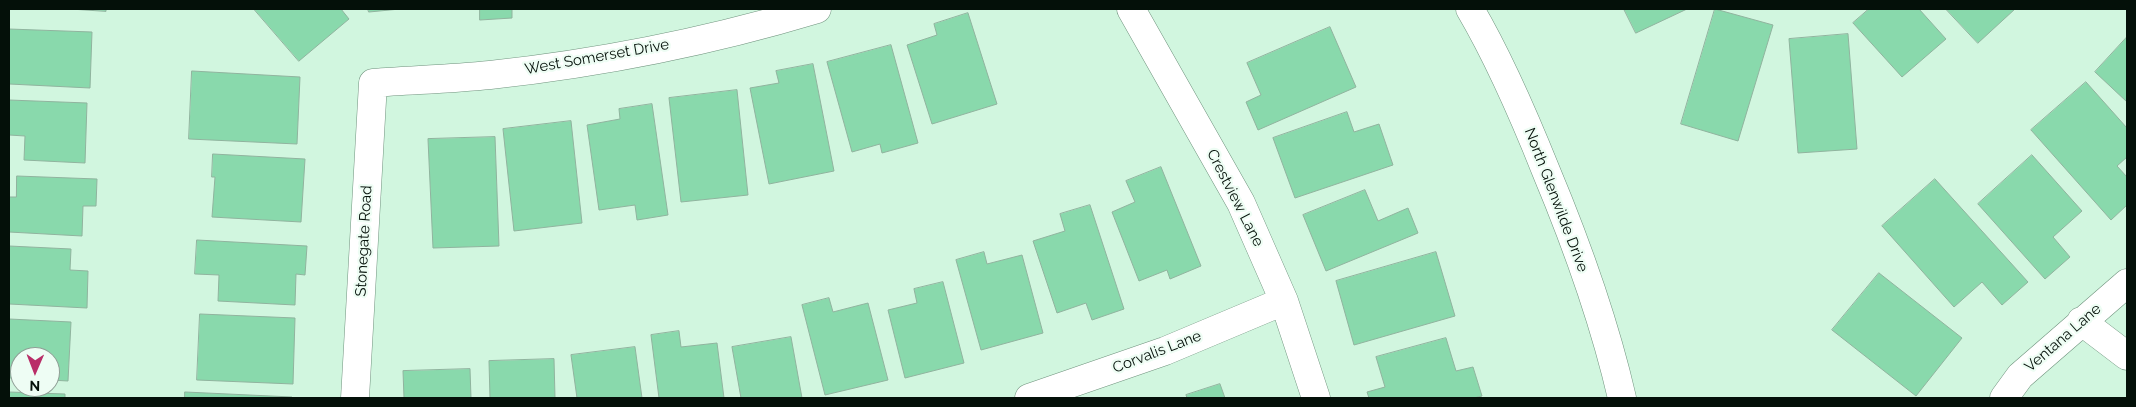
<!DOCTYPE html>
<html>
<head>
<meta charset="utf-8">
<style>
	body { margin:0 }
	#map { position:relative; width:2136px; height:407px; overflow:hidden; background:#d1f6df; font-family:Raleway,sans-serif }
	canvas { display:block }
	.frame { position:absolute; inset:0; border:10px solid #041009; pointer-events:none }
	.north { position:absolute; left:10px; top:347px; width:50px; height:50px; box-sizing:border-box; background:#eefdf4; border:1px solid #909e96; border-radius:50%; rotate:181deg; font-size:14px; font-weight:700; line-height:20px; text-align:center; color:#041009 }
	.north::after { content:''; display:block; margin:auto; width:18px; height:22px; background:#b92e68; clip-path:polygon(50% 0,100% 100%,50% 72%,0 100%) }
</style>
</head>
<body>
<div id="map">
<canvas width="2136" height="407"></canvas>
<div class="frame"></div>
<div class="north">N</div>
</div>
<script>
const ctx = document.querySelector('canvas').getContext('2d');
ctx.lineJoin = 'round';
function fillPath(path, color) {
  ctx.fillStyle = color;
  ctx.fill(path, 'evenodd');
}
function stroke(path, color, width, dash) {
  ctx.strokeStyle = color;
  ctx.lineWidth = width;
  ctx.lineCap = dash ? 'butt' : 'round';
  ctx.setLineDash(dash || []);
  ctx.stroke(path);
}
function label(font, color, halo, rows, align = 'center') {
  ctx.font = font + ' Raleway,sans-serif';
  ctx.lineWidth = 4.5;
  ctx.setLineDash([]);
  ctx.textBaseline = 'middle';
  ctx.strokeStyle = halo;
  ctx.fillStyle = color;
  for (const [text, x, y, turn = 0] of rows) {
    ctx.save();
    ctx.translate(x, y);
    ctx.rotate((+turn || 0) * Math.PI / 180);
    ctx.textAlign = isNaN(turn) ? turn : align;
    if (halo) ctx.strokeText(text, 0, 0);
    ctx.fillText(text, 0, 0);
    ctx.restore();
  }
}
const building = new Path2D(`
	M71,9H106V11Z
	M254,9H341L349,19L299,61Z
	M368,9H400L369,12Z
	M480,9H512V18L480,20Z
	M1624,9H1687L1636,33Z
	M1715,9L1773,25L1738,141L1681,124Z
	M1869,9H1919L1946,39L1902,77L1853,23Z
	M1946,9H2015L1978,43Z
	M968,13L997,104L932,124L907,45L937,35L934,24Z
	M1330,27L1356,87L1258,130L1246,102L1261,95L1247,63Z
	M9,29L92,32L90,88L9,84Z
	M1848,34L1857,149L1798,153L1789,39Z
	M2127,37V102L2095,72Z
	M891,45L918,143L882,153L880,144L852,152L827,62Z
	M813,64L834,171L769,184L750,88L779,83L776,71Z
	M192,71L300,77L297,144L189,139Z
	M2086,82L2127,128V157L2117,166L2127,177V205L2111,220L2031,130Z
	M737,90L748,195L681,202L669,98Z
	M9,100L87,103L85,163L24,160L25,136L9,135Z
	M652,104L668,215L637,220L635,205L599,210L587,125L620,119L619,109Z
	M1347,112L1354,132L1379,124L1393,165L1295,198L1273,138Z
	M571,121L582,223L514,231L503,129Z
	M495,137L499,246L433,248L428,139Z
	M213,154L305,159L301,222L212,217L215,177H212Z
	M2032,155L2082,211L2053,237L2070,257L2045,279L1978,204Z
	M1161,167L1201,266L1170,279L1167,270L1139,281L1112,212L1135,202L1126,181Z
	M17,176L97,179L96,206H83L82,236L9,232V197H16Z
	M1935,179L2028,282L2002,305L1982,282L1954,307L1882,226Z
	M1365,190L1378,221L1408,208L1418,233L1326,271L1303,215Z
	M1090,205L1124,309L1092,320L1086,303L1057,313L1033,241L1065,231L1060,214Z
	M197,240L307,246L305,275L296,274L295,305L218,301L219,275L195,274Z
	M9,246L71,249L70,270L88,271L87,308L9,304Z
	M984,252L987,264L1022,255L1043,333L981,350L956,260Z
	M1436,252L1455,316L1354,345L1336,281Z
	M1879,273L1962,338L1916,396L1832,330Z
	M943,282L964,363L905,378L888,310L917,303L914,289Z
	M829,298L833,312L868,303L888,380L825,395L802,305Z
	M200,314L295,318L293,384L197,380Z
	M9,319L71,322L68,381L50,380V357H20V378H9Z
	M679,331L681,347L717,343L724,398H659L651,335Z
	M791,337L802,398H741L732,347Z
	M1446,338L1456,371L1473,367L1482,396L1474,398H1369L1367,392L1385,387L1376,357Z
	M635,347L642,398H577L571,355Z
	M554,359L555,398H490L489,361Z
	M470,369L471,398H404L403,371Z
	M1220,384L1225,398H1187L1186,395Z
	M9,392L65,394V398H9Z
	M185,392L292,397V398H185Z`);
fillPath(building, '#89d9ac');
stroke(building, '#90b39e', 1);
const street = new Path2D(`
	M1131,9L1241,203L1284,301L1316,398
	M1470,9C1500,60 1524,116 1546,171C1577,245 1604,320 1622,398
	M2081,321L2127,356
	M355,398L373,83C412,80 451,79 490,75C600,63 711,41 817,9
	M1029,398L1165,351L1284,301
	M2004,398L2020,376L2127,283`);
stroke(street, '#6f927d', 29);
stroke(street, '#fff', 28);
label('15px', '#041009', '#eefdf4', [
	["West Somerset Drive",597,57,-10],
	["Crestview Lane",1235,198,63],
	["North Glenwilde Drive",1556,200,69],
	["Stonegate Road",364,241,-87],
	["Ventana Lane",2063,338,-41],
	["Corvalis Lane",1157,352,-21]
]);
</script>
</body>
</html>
